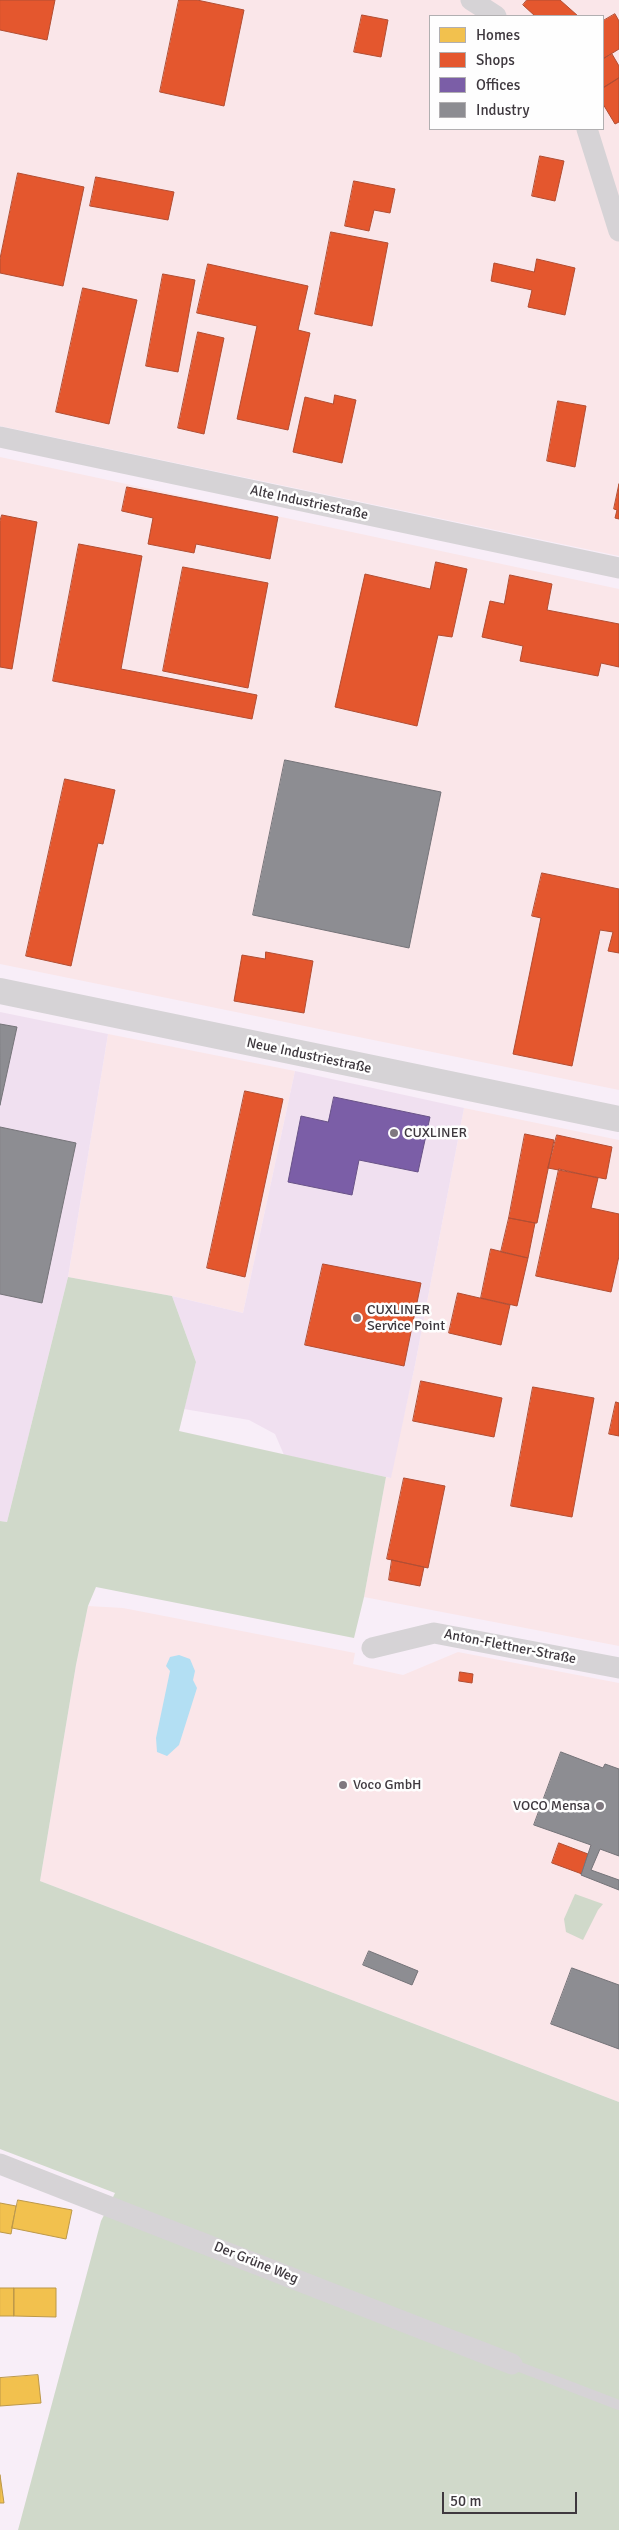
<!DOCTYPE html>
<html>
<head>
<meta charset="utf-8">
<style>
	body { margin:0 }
	#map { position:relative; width:619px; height:2530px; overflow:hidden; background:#f8eef8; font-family:Signika,sans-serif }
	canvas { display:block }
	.legend { position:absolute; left:429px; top:15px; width:175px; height:115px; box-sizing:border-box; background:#fefefe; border:1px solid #b1afb1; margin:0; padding:6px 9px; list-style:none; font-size:15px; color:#3e383e }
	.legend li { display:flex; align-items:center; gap:10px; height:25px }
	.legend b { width:25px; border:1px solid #b1afb1 }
	.scale { position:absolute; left:442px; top:2492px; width:135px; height:22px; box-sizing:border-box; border:2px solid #3e383e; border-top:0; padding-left:6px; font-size:15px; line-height:18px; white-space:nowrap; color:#3e383e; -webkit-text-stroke:4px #fefefe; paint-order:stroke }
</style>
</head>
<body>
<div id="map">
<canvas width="619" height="2530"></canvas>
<ul class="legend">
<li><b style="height:14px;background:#f2c14e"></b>Homes</li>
<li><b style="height:14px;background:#e4572e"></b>Shops</li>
<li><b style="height:14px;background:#7b5ea7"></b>Offices</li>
<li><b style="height:14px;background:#8d8d92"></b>Industry</li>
</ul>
<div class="scale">50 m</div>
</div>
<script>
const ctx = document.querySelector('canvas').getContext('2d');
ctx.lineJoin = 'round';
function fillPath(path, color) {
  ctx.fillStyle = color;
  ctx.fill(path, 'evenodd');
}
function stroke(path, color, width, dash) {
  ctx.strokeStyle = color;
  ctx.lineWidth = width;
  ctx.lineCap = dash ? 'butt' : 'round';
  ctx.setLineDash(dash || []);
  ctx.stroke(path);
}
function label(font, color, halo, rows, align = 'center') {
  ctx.font = font + ' Signika,sans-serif';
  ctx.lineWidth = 5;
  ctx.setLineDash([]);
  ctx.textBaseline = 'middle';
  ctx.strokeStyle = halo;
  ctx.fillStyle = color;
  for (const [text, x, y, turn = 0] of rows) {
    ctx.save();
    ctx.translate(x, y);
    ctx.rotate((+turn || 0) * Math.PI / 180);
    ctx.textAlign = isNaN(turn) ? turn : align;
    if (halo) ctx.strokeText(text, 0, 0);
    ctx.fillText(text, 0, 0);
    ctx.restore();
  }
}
fillPath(new Path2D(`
	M0,0H619V556L0,426ZM430,16H603V129H430Z
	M0,457L619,589V1090L0,964Z
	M108,1034L295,1071L243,1313L172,1296L68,1277Z
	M464,1108L619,1140V1646L364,1597L386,1477L390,1478L415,1365Z
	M88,1606L123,1608L355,1653L353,1664L403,1675L458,1652L619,1683V2102L40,1881L76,1665Z`), '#fae6e9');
fillPath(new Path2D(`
	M0,1012L108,1034L68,1277L7,1522L0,1521Z
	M295,1071L464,1108L415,1365L391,1478L284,1455L275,1434L249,1420L184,1409L196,1362L172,1296L243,1313Z`), '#f0e0f0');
fillPath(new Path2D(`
	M68,1277L172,1296L196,1362L179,1431L386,1477L364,1597L354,1638L96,1587L88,1606L76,1665L40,1881L619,2102V2530H18L101,2221L115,2193L0,2149V1521L7,1522Z
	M575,1894L603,1904L598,1910L583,1940L566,1932L564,1919Z`), '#d0d9ca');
fillPath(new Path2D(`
	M179,1655L190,1659L195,1671L193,1680L197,1688L179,1745L167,1756L157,1752L156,1738L170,1671L166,1666L170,1657Z`), '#b3dff3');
const homes = new Path2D(`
	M18,2200L72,2210L66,2239L12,2228Z
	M0,2203L16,2206L11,2234L0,2232Z
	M0,2288H14V2316H0Z
	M14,2288H56V2317L14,2316Z
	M38,2375L41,2403L0,2406V2378Z
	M0,2475L4,2503H0Z`);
fillPath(homes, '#f2c14e');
stroke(homes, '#bc9849', 1);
const shops = new Path2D(`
	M0,0H55L47,40L0,30Z
	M179,0H197L244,10L224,106L160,92Z
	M527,0H560L578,16H535L523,5Z
	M615,14L619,21V49L603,59V21Z
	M362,15L388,20L381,57L354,52Z
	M612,54L619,66V78L603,88V59Z
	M619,78V122L615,124L603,104V88Z
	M540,156L564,161L555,201L532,196Z
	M18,173L84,187L63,286L0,273V259Z
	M96,177L174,192L168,220L90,206Z
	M354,181L395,189L390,213L374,210L369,231L345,226Z
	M331,232L388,243L372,326L315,314Z
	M537,259L575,268L565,315L528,307L532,290L491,281L494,263L534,272Z
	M208,264L308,286L298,330L310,333L288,430L237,419L257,326L197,313Z
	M163,274L195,280L178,372L146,366Z
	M83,288L137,300L109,424L56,412Z
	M198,332L224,338L204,434L178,428Z
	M335,395L356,400L342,463L293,452L305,397L333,404Z
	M558,401L586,406L575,467L547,461Z
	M619,484V519L615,518L617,510L614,509Z
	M127,487L278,517L270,559L196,544L194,553L148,544L153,518L122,511Z
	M2,515L37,522L12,669L0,667V521Z
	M79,544L142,556L121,669L257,695L252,719L53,681Z
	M436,562L467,569L452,637L438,635L417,726L335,707L365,574L430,589Z
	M183,567L268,583L248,688L163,671Z
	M510,575L552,584L547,610L619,624V667L601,663L598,676L520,661L523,646L482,637L490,601L504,604Z
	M65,779L115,790L103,844L98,843L71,966L26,956Z
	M542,873L619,889V953L608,951L613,932L600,930L572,1066L513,1054L541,918L532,916Z
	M266,952L313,961L304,1013L234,1001L242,955L265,959Z
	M245,1091L283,1099L245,1277L207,1268Z
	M525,1134L554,1140L537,1223H535L509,1218Z
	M557,1135L612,1147L606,1179L548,1168Z
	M559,1169L598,1178L591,1208L619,1214V1256L611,1292L536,1276Z
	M509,1218L535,1223L528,1258L501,1252Z
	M491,1249L528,1258L517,1306L481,1298Z
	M323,1264L421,1283L404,1366L305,1345Z
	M458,1293L510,1305L501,1345L449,1333Z
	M421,1381L502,1398L494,1437L413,1421Z
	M533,1387L594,1398L572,1517L511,1506Z
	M616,1402L619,1403V1436L609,1434Z
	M404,1478L445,1486L428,1568L387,1559Z
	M392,1560L424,1567L420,1586L389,1580Z
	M460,1672L473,1674L472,1683L459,1681Z
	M559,1843L588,1854L582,1874L552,1863Z`);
fillPath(shops, '#e4572e');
stroke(shops, '#b24e33', 1);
const offices = new Path2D(`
	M334,1097L430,1117L418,1172L359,1160L352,1195L288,1182L301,1116L328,1122Z`);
fillPath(offices, '#7b5ea7');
stroke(offices, '#695388', 1);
const industry = new Path2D(`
	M285,760L441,792L409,948L253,915Z
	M0,1024L17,1027L0,1105Z
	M0,1127L76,1143L42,1303L0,1294Z
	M561,1752L603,1768L605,1764L619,1769V1856L600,1849L591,1870L619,1880V1890L581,1875L591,1845L534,1825Z
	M369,1951L418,1971L412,1985L363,1965Z
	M572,1968L619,1985V2049L551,2024Z`);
fillPath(industry, '#8d8d92');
stroke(industry, '#757479', 1);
stroke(new Path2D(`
	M512,2364L619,2405`), '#d6d3d6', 10);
stroke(new Path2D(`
	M471,0L496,16
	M587,129L619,231
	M0,437L619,568
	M372,1648L434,1633L619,1668
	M0,2164L512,2364`), '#d6d3d6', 21);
stroke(new Path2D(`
	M0,991L619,1119`), '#d6d3d6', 26);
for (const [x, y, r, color] of [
	[394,1133,5,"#7f787f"],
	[357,1318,5,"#7f787f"],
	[343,1785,5,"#7f787f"],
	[600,1806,5,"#7f787f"]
]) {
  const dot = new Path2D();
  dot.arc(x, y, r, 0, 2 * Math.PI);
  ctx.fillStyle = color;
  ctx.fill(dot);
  stroke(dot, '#fefefe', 2);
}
label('14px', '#3e383e', '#fefefe', [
	["Alte Industriestraße",309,503,12],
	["Neue Industriestraße",309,1056,12],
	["Anton-Flettner-Straße",510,1647,11],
	["Der Grüne Weg",256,2263,22]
]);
label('14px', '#3e383e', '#fefefe', [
	["CUXLINER",404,1133],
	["CUXLINER",367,1310],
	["Service Point",367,1326],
	["Voco GmbH",353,1785],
	["VOCO Mensa",590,1806,"right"]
], 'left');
</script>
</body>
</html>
